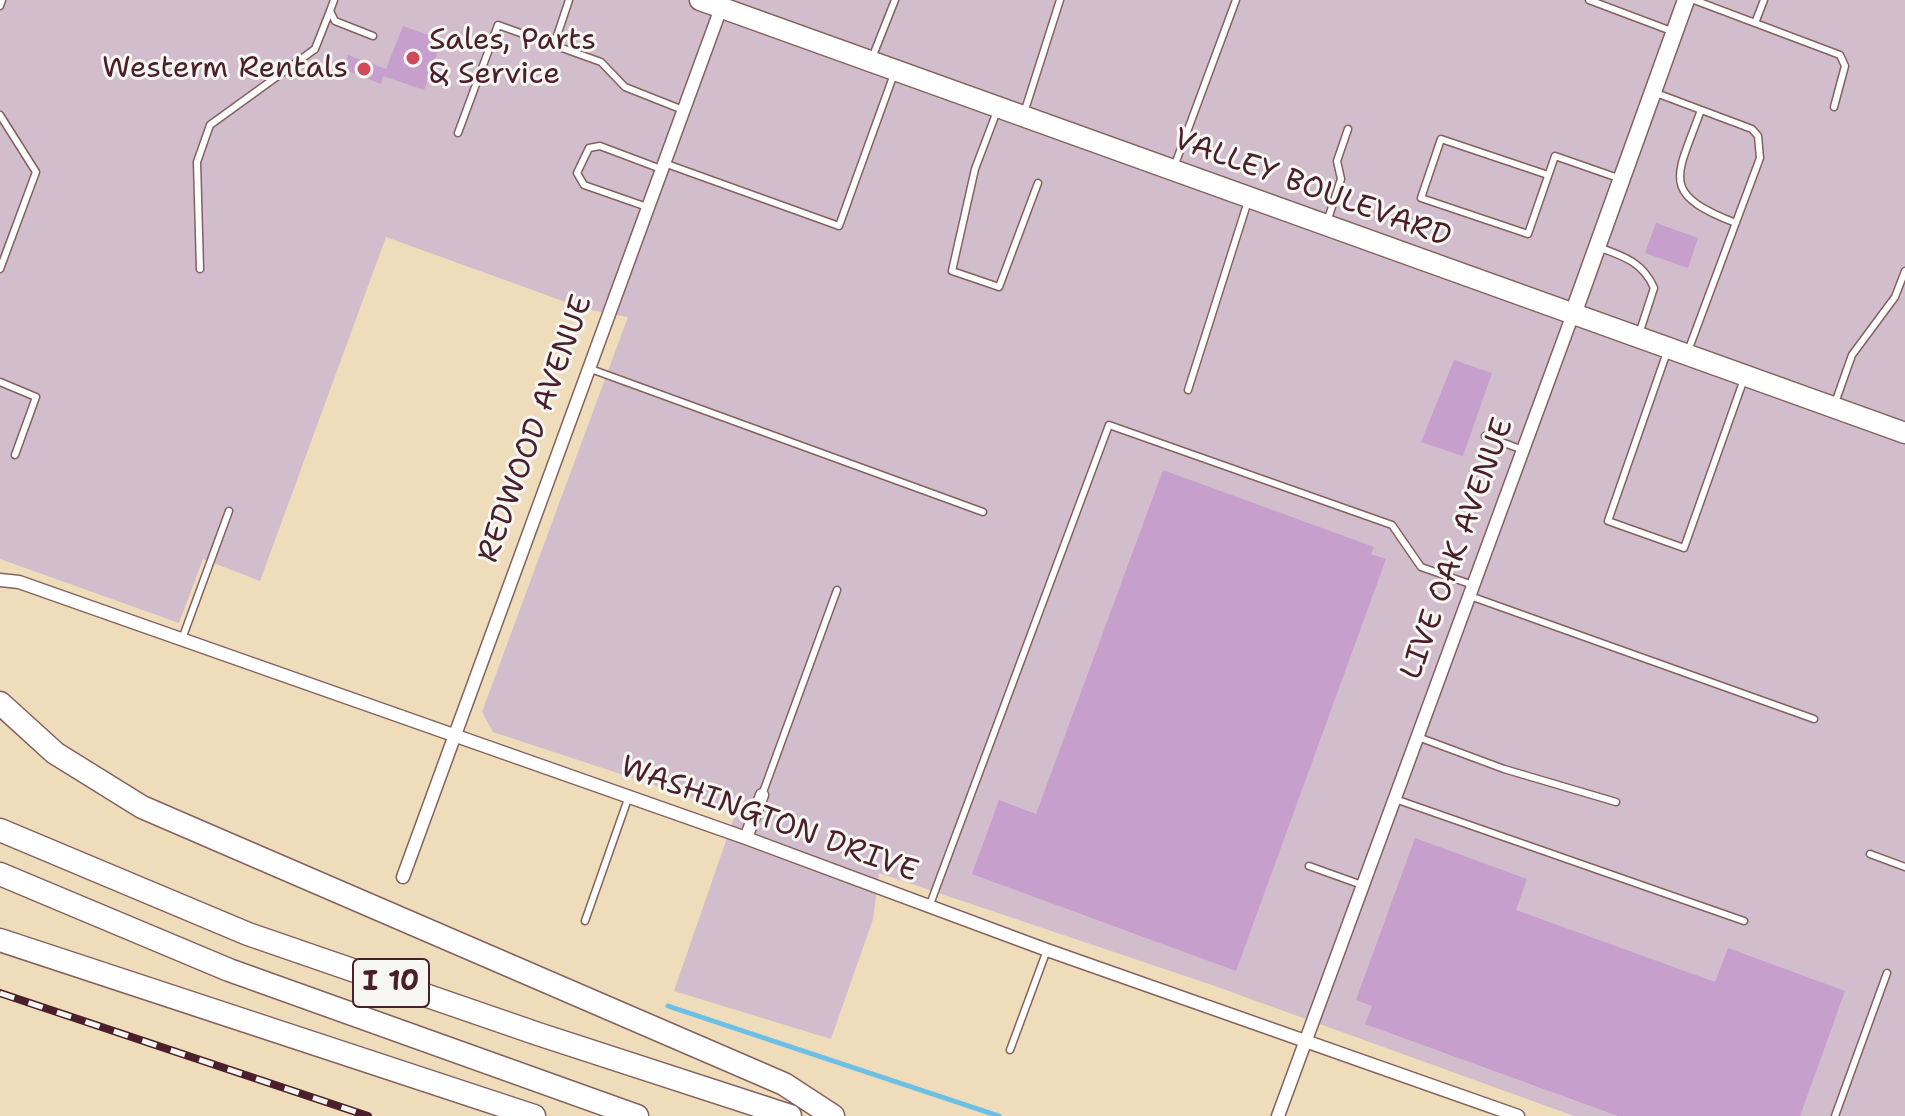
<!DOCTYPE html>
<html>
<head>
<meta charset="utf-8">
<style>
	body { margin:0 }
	canvas { display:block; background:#efdcbb }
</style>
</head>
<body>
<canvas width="1905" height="1116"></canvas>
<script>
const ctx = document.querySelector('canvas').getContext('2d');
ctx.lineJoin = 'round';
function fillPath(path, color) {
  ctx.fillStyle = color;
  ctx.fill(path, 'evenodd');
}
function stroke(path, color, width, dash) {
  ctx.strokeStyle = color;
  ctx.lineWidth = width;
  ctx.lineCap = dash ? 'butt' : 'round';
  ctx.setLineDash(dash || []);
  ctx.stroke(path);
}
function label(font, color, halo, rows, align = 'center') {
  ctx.font = font + ' "Shantell Sans",sans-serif';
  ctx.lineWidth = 6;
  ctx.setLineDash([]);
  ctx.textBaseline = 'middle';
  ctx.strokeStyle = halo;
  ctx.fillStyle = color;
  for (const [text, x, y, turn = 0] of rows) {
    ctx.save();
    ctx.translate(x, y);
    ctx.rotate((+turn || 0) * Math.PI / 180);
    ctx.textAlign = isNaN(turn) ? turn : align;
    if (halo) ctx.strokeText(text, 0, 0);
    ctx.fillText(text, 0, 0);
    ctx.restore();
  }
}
fillPath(new Path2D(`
	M0,0H1905V1116H1574L1212,985L879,873L873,919L831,1039L674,991L736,812L493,732L482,712L628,317L585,309L386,237L260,581L203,559L179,623L0,559Z`), '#d1bdcc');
stroke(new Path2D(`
	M668,1006L999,1116`), '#6ac0e7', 5);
fillPath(new Path2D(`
	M403,26L442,40L424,90L383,76L381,84L343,69L348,55L386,69Z
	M1656,223L1698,238L1688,268L1645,253Z
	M1454,360L1492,373L1463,456L1421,442Z
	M1163,470L1374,547L1371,554L1386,559L1236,971L972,874L999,800L1036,814Z
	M1415,838L1527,879L1516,910L1715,982L1728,948L1845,991L1800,1116H1618L1365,1024L1372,1006L1356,1000Z`), '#c69fcd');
const service = new Path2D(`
	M334,0L330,11L335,21L373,36
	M1589,0L1674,32
	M1694,0L1840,55L1845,66L1834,107
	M0,6L2,0
	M1755,23L1764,0
	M554,45L569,0
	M872,58L895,0
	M1656,93L1752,129L1758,136L1760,158L1688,351
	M1701,110C1677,177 1658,193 1736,223
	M997,111L975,169L952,271L999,287L1038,183
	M1024,113L1060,0
	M0,115L36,172L0,269
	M458,133L498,25L601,62L625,87L683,110
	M664,163L839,226L894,74
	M1174,167L1236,0
	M1548,175L1441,139L1421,198L1528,234L1555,156L1621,179
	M647,207L584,185L577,173L589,148L600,146L661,169
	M1327,222L1341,179L1337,161L1348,129
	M1598,247C1623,256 1643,262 1654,288L1639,334
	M200,269L197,162L210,125L315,49L330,11
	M1667,352L1608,521L1684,548L1744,379
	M588,368L983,512
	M0,382L36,397L15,455
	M1188,390L1248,201
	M1835,403L1852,355L1895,297L1905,271
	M1485,436L1523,450
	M1470,596L1814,719
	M182,639L229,511
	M1418,737L1504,769L1616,802
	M762,795L837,590
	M1395,799L1744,921
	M1870,854L1905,867
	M1309,866L1362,885
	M929,907L1109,425L1392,525L1421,567L1473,585
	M585,921L629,796
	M1010,1050L1047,950
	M1835,1116L1887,973`);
const minor = new Path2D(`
	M0,580L19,582L746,838L1047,950L1518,1116
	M746,838L762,795
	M403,877L721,8
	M1278,1116L1573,314`);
const tertiary = new Path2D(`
	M1573,314L1686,0`);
const primary = new Path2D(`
	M700,0L1905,433`);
const motorway = new Path2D(`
	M0,703L55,753L142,807L784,1084L833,1116
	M0,830L248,934L538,1034L790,1116
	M0,874L229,970L637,1116
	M0,940L534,1116`);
stroke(service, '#84615d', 9);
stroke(minor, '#84615d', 15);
stroke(tertiary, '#84615d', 19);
stroke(primary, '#84615d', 23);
stroke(motorway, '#84615d', 25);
stroke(service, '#fff', 6);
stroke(minor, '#fff', 12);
stroke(tertiary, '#fff', 16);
stroke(primary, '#fff', 20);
stroke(motorway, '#fff', 22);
const rail = new Path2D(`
	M0,993L368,1116`);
stroke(rail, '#4a1f2b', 8);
stroke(rail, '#f6f6f2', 5, [15]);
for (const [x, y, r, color] of [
	[413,58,8,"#d1495b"],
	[364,69,8,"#d1495b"]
]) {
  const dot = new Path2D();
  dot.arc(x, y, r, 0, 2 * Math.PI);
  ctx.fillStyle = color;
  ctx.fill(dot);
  stroke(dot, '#f6f6f2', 3);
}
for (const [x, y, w] of [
	[391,983,76]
]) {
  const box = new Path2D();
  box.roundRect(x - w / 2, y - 24, w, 48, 6);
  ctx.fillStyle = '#f6f6f2';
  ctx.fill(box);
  stroke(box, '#4a1f2b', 2);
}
label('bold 28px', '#4a1f2b', null, [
	["I 10",391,983]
]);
label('30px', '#4a1f2b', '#f6f6f2', [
	["Sales, Parts",429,41],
	["& Service",429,75],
	["Westerm Rentals",348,69,"right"]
], 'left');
label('30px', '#4a1f2b', '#f6f6f2', [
	["VALLEY BOULEVARD",1312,189,20],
	["REDWOOD AVENUE",536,429,-70],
	["LIVE OAK AVENUE",1458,549,-70],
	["WASHINGTON DRIVE",769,820,20]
]);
</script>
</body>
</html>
